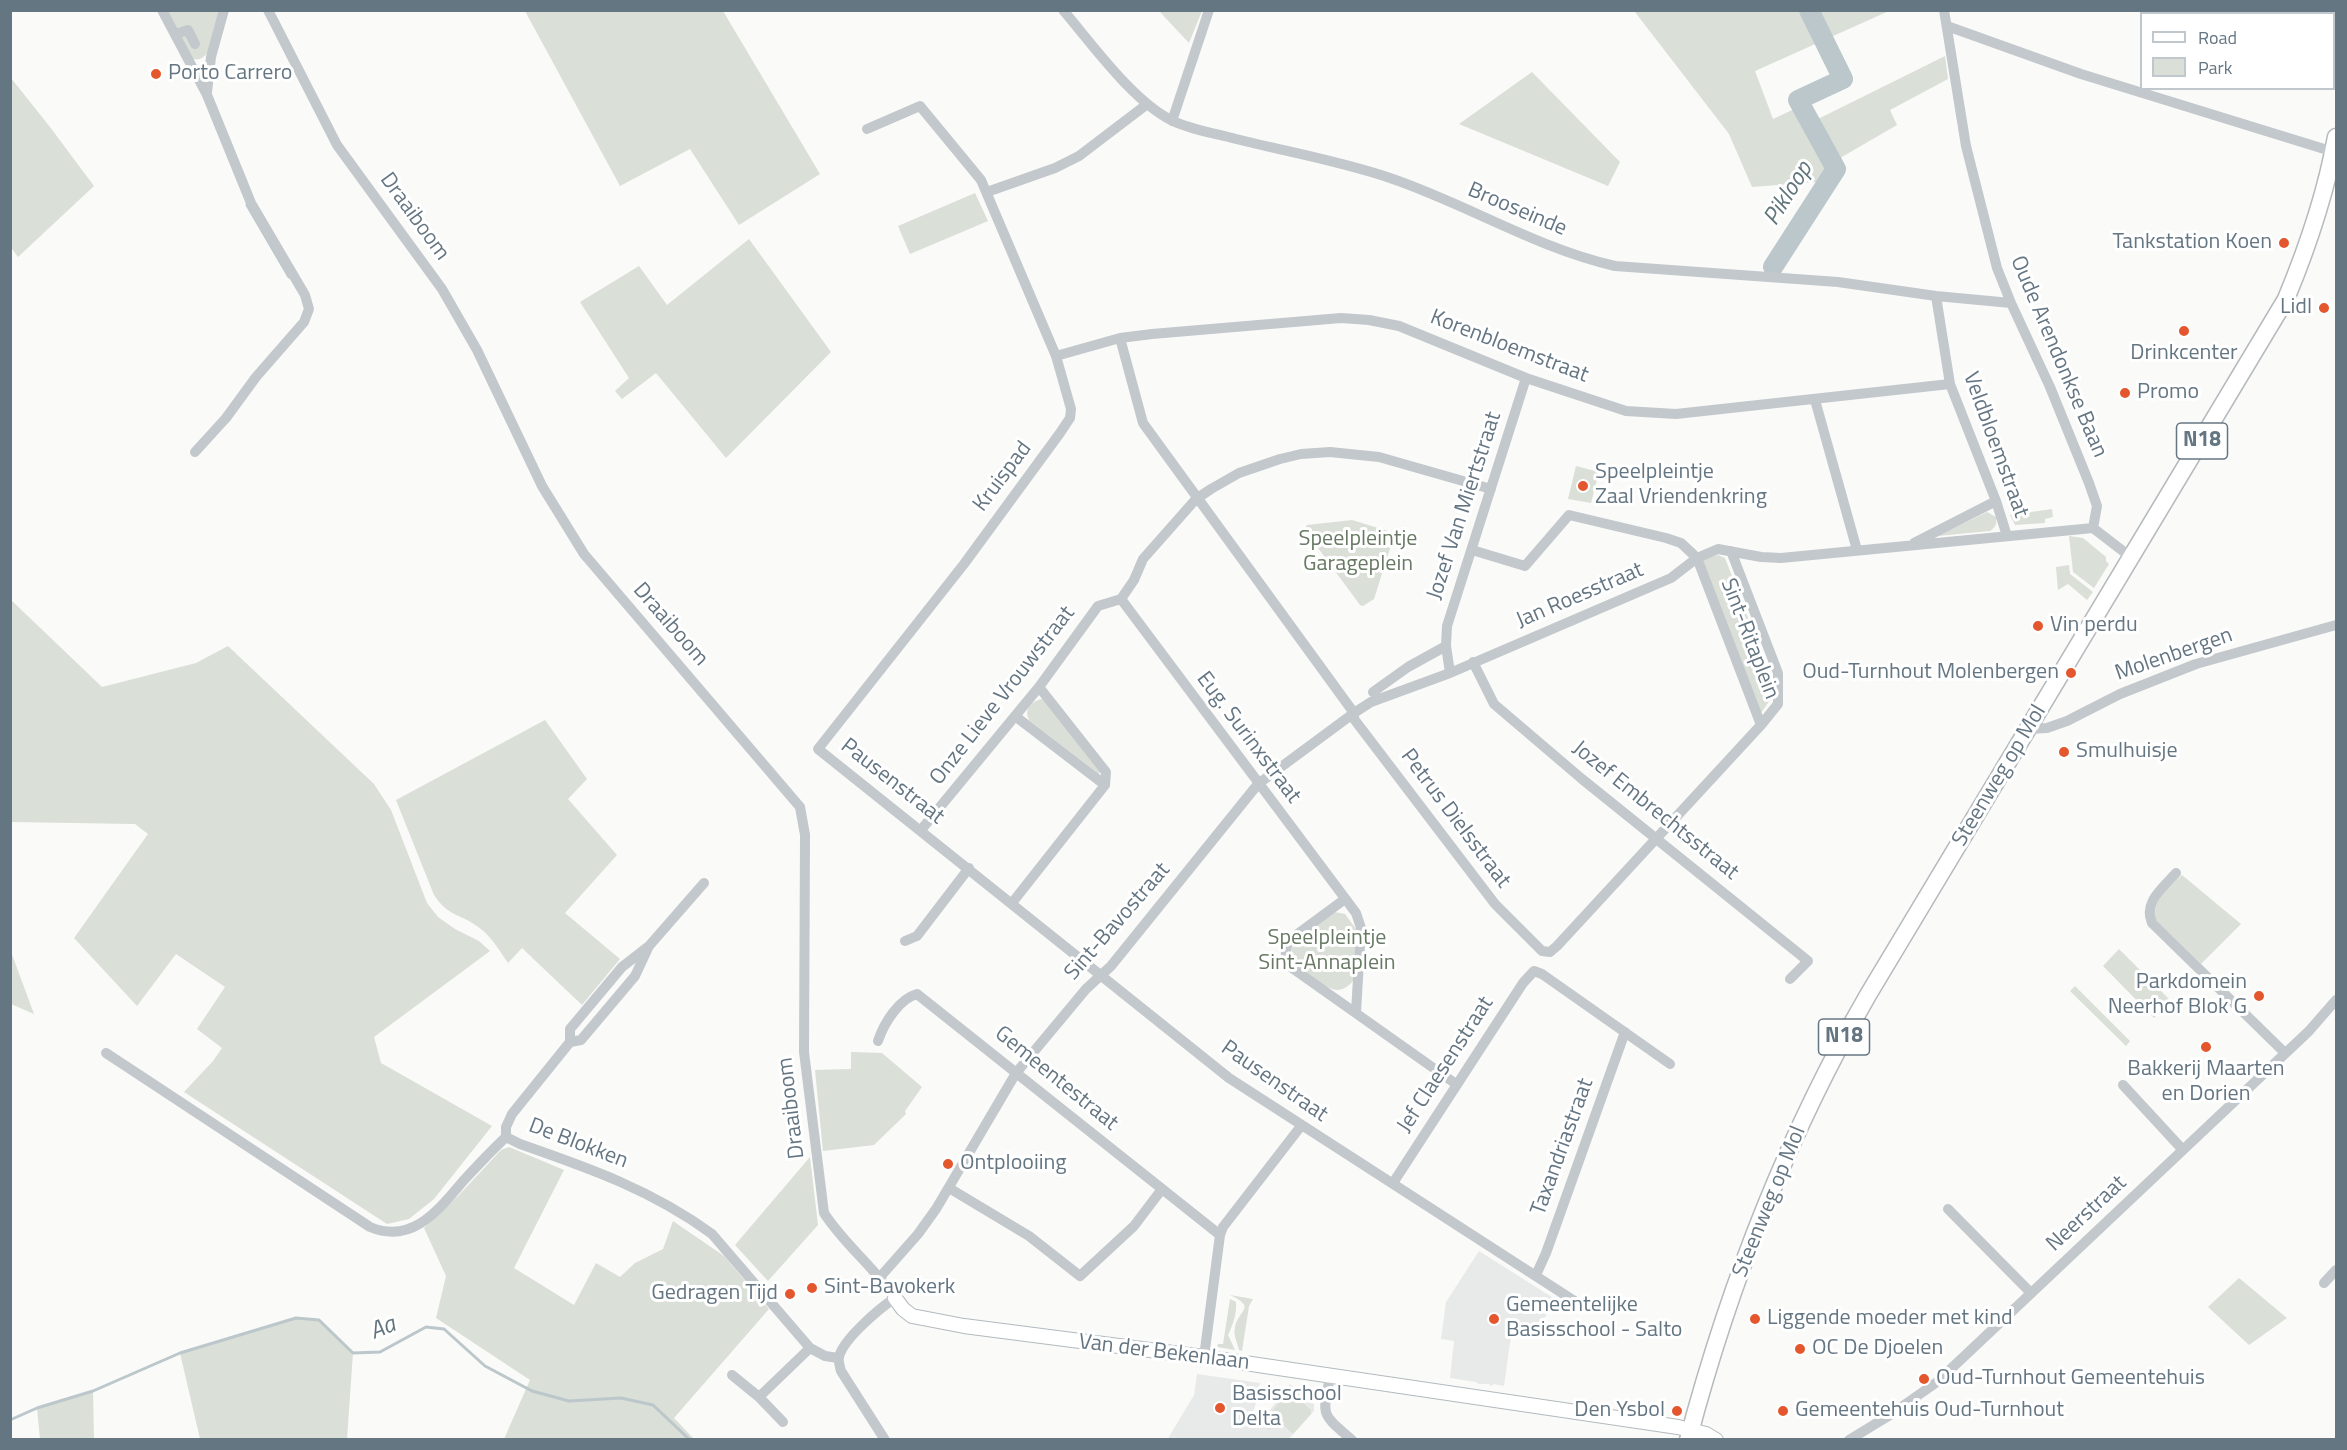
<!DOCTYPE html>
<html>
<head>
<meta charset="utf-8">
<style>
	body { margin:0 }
	#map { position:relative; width:2347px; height:1450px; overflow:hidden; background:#fafaf8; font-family:"Titillium Web",sans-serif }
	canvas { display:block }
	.frame { position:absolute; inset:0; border:12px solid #657683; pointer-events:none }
	.legend { position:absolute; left:2140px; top:12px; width:195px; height:78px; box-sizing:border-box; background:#fff; border:2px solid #c1c8cd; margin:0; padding:8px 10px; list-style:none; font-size:18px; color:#657683 }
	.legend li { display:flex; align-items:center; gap:12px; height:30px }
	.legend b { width:30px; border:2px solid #c1c8cd }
</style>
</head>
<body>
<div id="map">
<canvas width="2347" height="1450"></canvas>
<div class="frame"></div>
<ul class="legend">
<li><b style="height:8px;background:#fff"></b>Road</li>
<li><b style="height:16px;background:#dadfd7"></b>Park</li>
</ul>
</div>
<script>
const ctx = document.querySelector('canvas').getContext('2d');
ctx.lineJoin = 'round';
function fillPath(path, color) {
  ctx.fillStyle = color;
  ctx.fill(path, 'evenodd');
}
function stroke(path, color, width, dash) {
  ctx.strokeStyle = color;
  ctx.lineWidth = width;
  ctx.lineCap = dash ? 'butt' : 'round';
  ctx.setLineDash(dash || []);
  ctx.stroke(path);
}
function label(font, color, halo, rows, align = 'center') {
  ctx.font = font + ' "Titillium Web",sans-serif';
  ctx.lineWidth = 6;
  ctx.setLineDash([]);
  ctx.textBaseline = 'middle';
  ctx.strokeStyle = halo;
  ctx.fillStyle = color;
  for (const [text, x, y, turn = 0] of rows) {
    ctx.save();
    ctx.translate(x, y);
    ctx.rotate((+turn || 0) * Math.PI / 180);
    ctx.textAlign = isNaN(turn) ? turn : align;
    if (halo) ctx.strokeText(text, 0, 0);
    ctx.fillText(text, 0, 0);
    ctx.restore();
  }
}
fillPath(new Path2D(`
	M1479,1251L1555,1299L1540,1327L1538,1326L1534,1331L1526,1326L1512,1329L1504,1386L1494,1384L1491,1386L1489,1384H1478L1476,1382L1450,1378L1454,1341L1441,1339L1446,1302Z
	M1197,1374L1260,1383L1257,1400L1250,1421L1257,1427L1290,1384L1314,1404V1411L1289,1439L1167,1440L1194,1395Z`), '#e8e9e9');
fillPath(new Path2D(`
	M165,11H220C216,25 213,64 193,59Z
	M525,11H723L820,174L739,225L690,149L620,186Z
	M1159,11H1202L1189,43Z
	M1637,11H1889L1755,71L1773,119L1805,104L1814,121L1945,56L1948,79L1890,110L1897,125L1828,165L1829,175L1817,182L1752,187L1729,134L1635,12Z
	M1532,72L1620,162L1608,186L1459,124Z
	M11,78L50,127L94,186L18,257L10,246Z
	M975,193L988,221L910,254L898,226Z
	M749,239L831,352L726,458L656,373L622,399L615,391L629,378L580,302L639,266L667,305Z
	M1576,466L1599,472L1591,503L1568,499Z
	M2052,509L2053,517L2045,519V523L2015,525L2010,515Z
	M1987,512L1996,517C1997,524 1996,527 1990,531L1938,536Z
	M1352,520L1388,531L1393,539L1374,599L1363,606L1360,605L1304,529L1307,525Z
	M2069,536L2083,538L2106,557V561L2109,564L2094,588L2073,572Z
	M1718,555L1725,558L1772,680L1770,700L1761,713L1702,559Z
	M2069,565L2070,574L2093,592L2087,600L2068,584L2058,590L2056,567Z
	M10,599L102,687L196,663L228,646L374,784L391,810L427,903L438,917L455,929L479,941L490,951L374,1037L381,1063L492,1126L434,1199L409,1219L387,1224L184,1092L213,1061L222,1048L197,1029L225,987L176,954L137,1006L74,938L148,834L135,824L11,822Z
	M1041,699L1045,700L1100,772L1099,774L1030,721C1023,711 1030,702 1041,699Z
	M545,720L587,779L568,799L617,855L565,913L620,959L582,1005L522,948L508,963C500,951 492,938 481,929C463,914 449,918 434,895L396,800Z
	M2182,875L2241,924L2201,964L2155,919C2153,899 2169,888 2182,875Z
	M1334,912L1345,914L1356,929L1353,981C1349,986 1343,990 1337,990C1327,990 1295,967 1292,958C1291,953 1291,948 1293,944C1300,930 1322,920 1334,912Z
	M10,949L34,1014L11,1004Z
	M2119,949L2171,1001L2154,1018L2103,966Z
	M2075,986L2130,1041L2126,1046L2070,991Z
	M851,1052L882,1053L922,1087L905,1111L906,1114L874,1145L823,1151L815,1070L851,1069Z
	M509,1147L564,1170L514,1268L574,1305L596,1263L620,1277L635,1263L663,1249L673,1221L724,1256L769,1309L674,1418L694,1439H504L530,1380L436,1318L446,1276L424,1228L458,1196L501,1150Z
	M810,1157L818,1225L768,1281L735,1245Z
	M2239,1278L2287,1318L2249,1345L2208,1307Z
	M1230,1295L1253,1299L1249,1306L1242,1351L1239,1350C1237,1342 1233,1335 1235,1327C1239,1309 1257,1308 1230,1295Z
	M1230,1299L1236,1302C1237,1314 1233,1324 1228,1335L1235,1350L1217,1347L1218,1344H1223Z
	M296,1318L319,1320L353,1353L347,1439H200L180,1353Z
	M1289,1390L1311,1410V1414L1293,1434L1278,1420L1269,1430L1262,1424Z
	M93,1391L94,1439H40L37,1408Z`), '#dadfd7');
stroke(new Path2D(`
	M247,205L289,277
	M10,1420L37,1408L93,1391L180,1353L296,1318L319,1320L353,1353L380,1352L426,1327L444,1329L485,1366L532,1391L569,1401L621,1398L653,1405L690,1440`), '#bbc7cb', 3);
stroke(new Path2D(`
	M1773,267L1836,169L1798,100L1843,79L1809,10`), '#bbc7cb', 20);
const secondary = new Path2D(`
	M895,1298L903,1309L912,1316L964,1326L1204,1357L1678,1427L1706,1434L1716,1440`);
const primary = new Path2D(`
	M1688,1440C1729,1285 1788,1134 1868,995L2286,299C2308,246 2326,193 2336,137`);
stroke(secondary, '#b3babf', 16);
stroke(primary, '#b5babe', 19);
stroke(new Path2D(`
	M162,10L207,95L251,203L305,295L309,309L304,322L256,377L226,418L195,452
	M268,10L337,145L442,289L477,350L542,486L584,554L800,807L805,835L804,1052L824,1213C844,1244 874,1267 895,1298C880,1308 843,1339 839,1357C838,1361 840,1367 841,1371L885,1440
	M1063,10C1092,44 1132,100 1171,120C1190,130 1215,133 1236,139C1288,152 1340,161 1390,178C1467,204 1536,248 1615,266L1838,282L1936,296L2011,303
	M1944,10L1966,146L1997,268L2011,303L2050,387L2089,483L2097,506L2093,528L2132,558
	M1947,26L2081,74L2334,152
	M176,34L188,30L195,44
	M207,92L211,57L224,10
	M1172,121L1209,10
	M867,129L920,106L981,180L1056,356L1071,409L1070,418L1060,433L964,564L818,749L1229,1078L1576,1302
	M987,192L1055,168L1079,156L1146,105
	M1936,296L1950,384L1996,501L2007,536
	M1120,338L1143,423L1354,713V719L1495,904L1542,951L1550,952L1557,946L1761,725
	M1056,356L1120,338L1152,334L1341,318L1369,320L1399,326L1526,378L1626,411L1676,414L1950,384
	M1815,400L1857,550
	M1914,543L1996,501
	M1472,550L1525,566L1569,515L1666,538L1681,543L1697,558L1761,725L1778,704V673L1731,551
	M1121,599L1356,913L1361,928L1356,1012
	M1473,662L1494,704L1582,779L1808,961L1790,979
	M1450,673L1446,646L1447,626L1526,378
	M1373,692L1408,667L1446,646
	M1015,716L1105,785
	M2029,729L2047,728L2067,721L2120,694L2196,664L2336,625
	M921,830L1039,687L1098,606L1121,599L1134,580L1143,559L1196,499L1211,489L1239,473L1280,459L1301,454L1330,452L1379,457L1491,489
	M2176,873C2163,888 2143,902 2152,923L2285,1053
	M1345,899L1288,941C1285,953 1284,959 1292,968L1456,1084
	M1012,903L1105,785L1106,772L1039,687
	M905,941L917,936L969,868
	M878,1041C884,1023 899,999 917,994L1220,1235
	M570,1042V1029L622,967L649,946L704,883
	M106,1053L370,1227C413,1245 439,1209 464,1180C478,1165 491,1151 506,1137
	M2123,1085L2183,1150
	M506,1137L520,1144C589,1168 652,1190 712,1234L810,1348L825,1356L838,1358
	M506,1137V1127L512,1114L570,1042L581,1040L635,976L649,946
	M1393,1183L1523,983L1534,971L1542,974L1670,1064
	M949,1188L1029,1236L1080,1276L1134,1226L1162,1189
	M1948,1209L2031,1293
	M1536,1275L1546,1253L1625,1032
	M881,1276L918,1234L936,1209L1016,1073L1086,989L1111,966L1258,784L1354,713L1371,702L1450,673L1671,578L1697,558L1718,549L1761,557L1781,558L2093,528
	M2324,1283L2336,1270
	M1204,1357L1220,1235L1223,1227L1301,1126
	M732,1375L759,1397L783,1422
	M1330,1377C1322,1417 1321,1413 1352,1440
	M759,1397L810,1348
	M1849,1440L1890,1415L1937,1382L2309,1031L2336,1000`), '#c3c8cc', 10);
stroke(secondary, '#fff', 14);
stroke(primary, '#fff', 16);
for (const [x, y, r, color] of [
	[156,74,6,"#e4572e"],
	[2284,243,6,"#e4572e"],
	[2324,308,6,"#e4572e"],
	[2184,331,6,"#e4572e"],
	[2125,393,6,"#e4572e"],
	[1583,486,6,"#e4572e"],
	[2038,626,6,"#e4572e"],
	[2071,673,6,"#e4572e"],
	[2064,752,6,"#e4572e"],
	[2259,996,6,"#e4572e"],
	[2206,1047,6,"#e4572e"],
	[948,1164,6,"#e4572e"],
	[812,1288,6,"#e4572e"],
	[790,1294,6,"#e4572e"],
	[1494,1319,6,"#e4572e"],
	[1755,1319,6,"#e4572e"],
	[1800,1349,6,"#e4572e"],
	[1924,1379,6,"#e4572e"],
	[1220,1408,6,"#e4572e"],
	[1677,1411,6,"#e4572e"],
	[1783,1411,6,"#e4572e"]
]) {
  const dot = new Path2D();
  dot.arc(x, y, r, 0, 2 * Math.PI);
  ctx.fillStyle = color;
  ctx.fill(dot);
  stroke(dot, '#fff', 2);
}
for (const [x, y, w] of [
	[2202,441,51],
	[1844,1037,51]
]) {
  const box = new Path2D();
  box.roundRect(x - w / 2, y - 18, w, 36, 4.5);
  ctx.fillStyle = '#fff';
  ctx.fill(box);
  stroke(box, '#657683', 1.5);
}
label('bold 21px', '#657683', null, [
	["N18",2202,441],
	["N18",1844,1037]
]);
label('22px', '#657683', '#fff', [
	["Porto Carrero",168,74],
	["Tankstation Koen",2272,243,"right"],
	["Lidl",2312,308,"right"],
	["Drinkcenter",2184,354,"center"],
	["Promo",2137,393],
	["Speelpleintje",1595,473],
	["Zaal Vriendenkring",1595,498],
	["Vin perdu",2050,626],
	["Oud-Turnhout Molenbergen",2059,673,"right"],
	["Smulhuisje",2076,752],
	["Parkdomein",2247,983,"right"],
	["Neerhof Blok G",2247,1008,"right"],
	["Bakkerij Maarten",2206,1070,"center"],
	["en Dorien",2206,1095,"center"],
	["Ontplooiing",960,1164],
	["Sint-Bavokerk",824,1288],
	["Gedragen Tijd",778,1294,"right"],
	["Gemeentelijke",1506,1306],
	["Basisschool - Salto",1506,1331],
	["Liggende moeder met kind",1767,1319],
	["OC De Djoelen",1812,1349],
	["Oud-Turnhout Gemeentehuis",1936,1379],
	["Basisschool",1232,1395],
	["Delta",1232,1420],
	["Den Ysbol",1665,1411,"right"],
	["Gemeentehuis Oud-Turnhout",1795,1411]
], 'left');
label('22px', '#657683', '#fff', [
	["Brooseinde",1517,210,23],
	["Draaiboom",414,217,54],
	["Korenbloemstraat",1509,347,21],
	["Oude Arendonkse Baan",2058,357,67],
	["Veldbloemstraat",1995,445,70],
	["Kruispad",1003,477,-53],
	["Jozef Van Miertstraat",1465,506,-72],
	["Jan Roesstraat",1580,596,-23],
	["Draaiboom",670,625,49],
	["Sint-Ritaplein",1749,639,69],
	["Molenbergen",2174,655,-19],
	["Onze Lieve Vrouwstraat",1003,696,-52],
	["Eug. Surinxstraat",1248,738,53],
	["Steenweg op Mol",2000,776,-59],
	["Pausenstraat",892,782,38],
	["Jozef Embrechtsstraat",1655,811,39],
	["Petrus Dielsstraat",1455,819,53],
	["Sint-Bavostraat",1118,922,-49],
	["Jef Claesenstraat",1446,1065,-57],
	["Gemeentestraat",1056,1079,39],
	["Pausenstraat",1274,1082,35],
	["Draaiboom",792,1108,-97],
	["De Blokken",578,1144,21],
	["Taxandriastraat",1563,1147,-70],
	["Steenweg op Mol",1770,1202,-68],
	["Neerstraat",2087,1214,-43],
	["Van der Bekenlaan",1164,1353,7]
]);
label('22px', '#687a64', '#fff', [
	["Speelpleintje",1358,540],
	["Garageplein",1358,565],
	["Speelpleintje",1327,939],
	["Sint-Annaplein",1327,964]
]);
label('italic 24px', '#60757c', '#fff', [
	["Pikloop",1789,194,-58],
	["Aa",383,1329,-22]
]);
</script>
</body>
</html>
